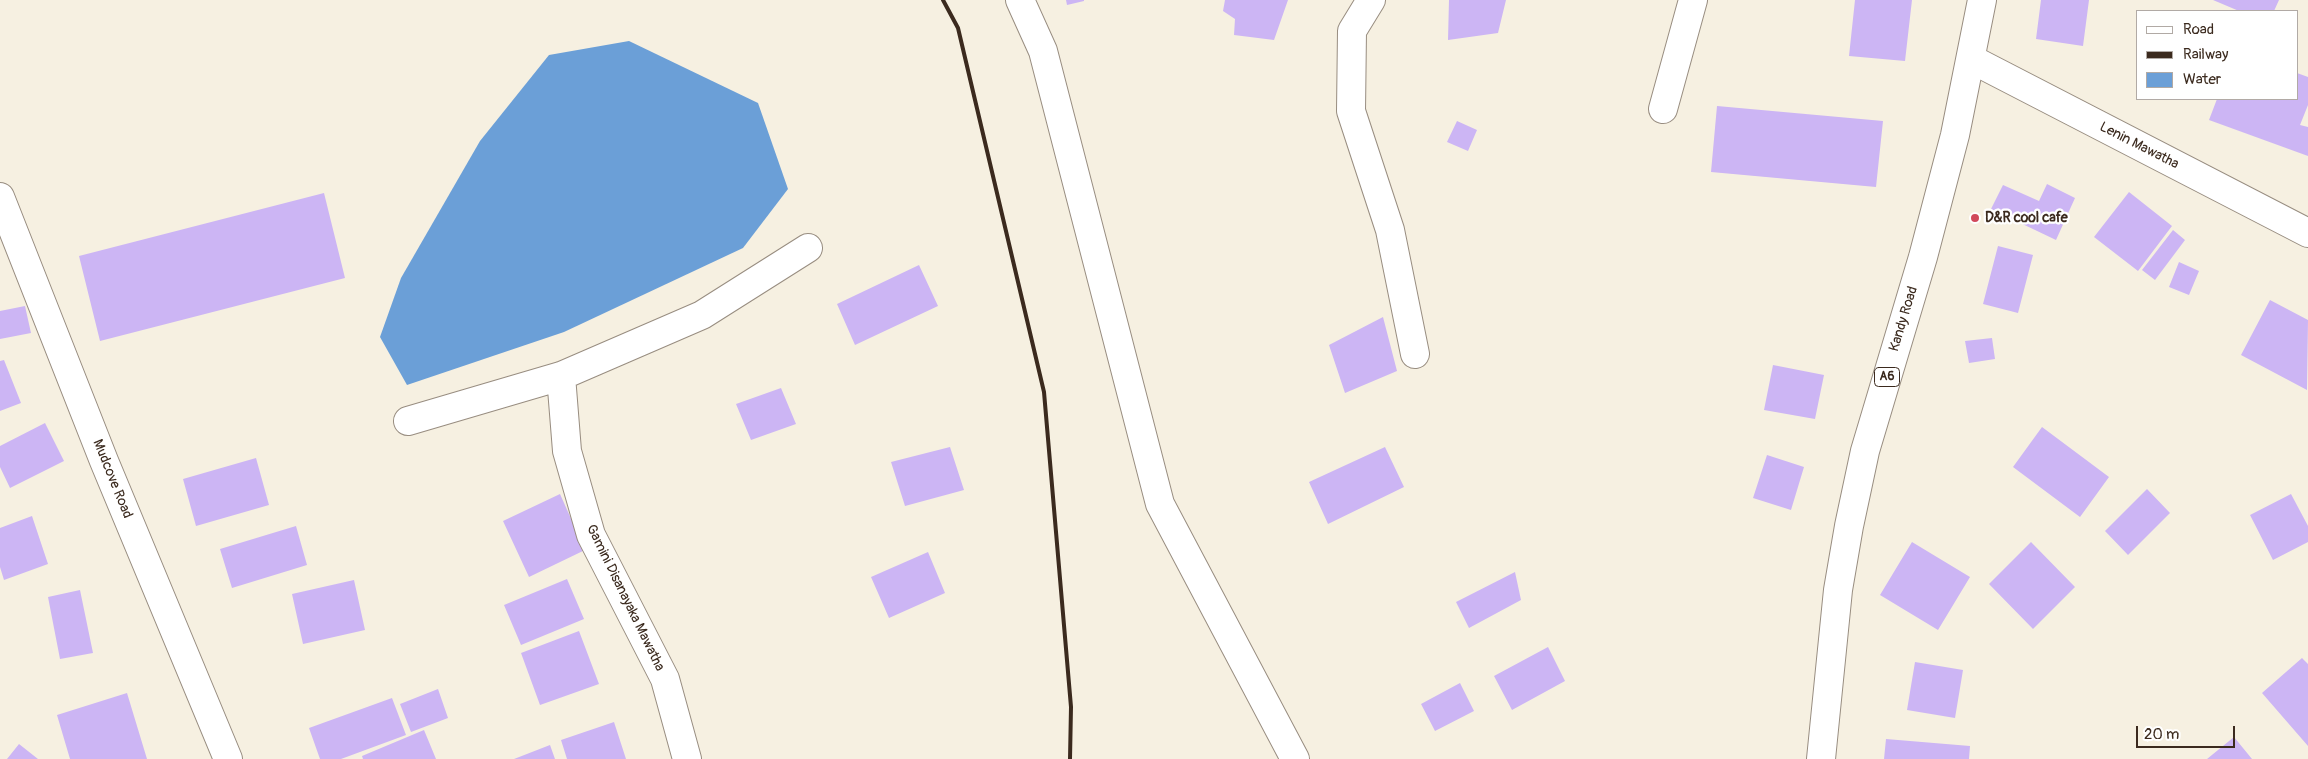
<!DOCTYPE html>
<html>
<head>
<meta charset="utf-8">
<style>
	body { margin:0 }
	#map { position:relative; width:2308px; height:759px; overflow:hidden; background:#f6f0e1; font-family:Pangolin,sans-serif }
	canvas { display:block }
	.legend { position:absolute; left:2136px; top:10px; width:162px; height:90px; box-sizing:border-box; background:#fff; border:1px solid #b1aaa5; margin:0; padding:6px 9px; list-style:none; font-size:15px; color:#3b2a1e }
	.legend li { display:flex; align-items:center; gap:10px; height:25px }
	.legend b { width:25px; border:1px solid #b1aaa5 }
	.scale { position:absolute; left:2136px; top:726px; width:99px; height:22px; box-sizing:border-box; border:2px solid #3b2a1e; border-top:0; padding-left:6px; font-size:15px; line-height:18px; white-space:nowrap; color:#3b2a1e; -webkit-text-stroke:4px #fff; paint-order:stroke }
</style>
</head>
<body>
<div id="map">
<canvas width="2308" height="759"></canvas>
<ul class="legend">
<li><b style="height:6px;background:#fff"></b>Road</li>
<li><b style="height:6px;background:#3b2a1e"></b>Railway</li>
<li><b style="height:14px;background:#6b9fd7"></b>Water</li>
</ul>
<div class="scale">20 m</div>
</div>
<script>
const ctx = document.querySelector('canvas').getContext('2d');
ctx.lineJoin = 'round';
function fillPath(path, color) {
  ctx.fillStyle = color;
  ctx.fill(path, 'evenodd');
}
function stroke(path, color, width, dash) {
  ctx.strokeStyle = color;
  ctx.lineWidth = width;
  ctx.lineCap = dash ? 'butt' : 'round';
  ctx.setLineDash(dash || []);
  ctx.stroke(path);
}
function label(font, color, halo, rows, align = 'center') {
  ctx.font = font + ' Pangolin,sans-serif';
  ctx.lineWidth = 4.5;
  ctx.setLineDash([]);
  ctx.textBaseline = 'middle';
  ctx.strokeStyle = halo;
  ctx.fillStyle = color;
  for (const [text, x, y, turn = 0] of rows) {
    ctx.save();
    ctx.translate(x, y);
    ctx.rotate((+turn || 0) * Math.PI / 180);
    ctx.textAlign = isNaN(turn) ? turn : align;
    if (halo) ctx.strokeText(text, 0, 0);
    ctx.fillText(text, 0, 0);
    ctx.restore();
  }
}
fillPath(new Path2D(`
	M629,41L758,103L788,189L743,248L564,332L407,385L380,337L401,278L480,141L549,55Z`), '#6b9fd7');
fillPath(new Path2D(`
	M1066,0H1084V1L1067,5Z
	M1225,0H1288L1274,40L1234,35L1235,19L1223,11Z
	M1449,0H1506L1498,33L1448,40Z
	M1855,0H1912L1905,61L1849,56Z
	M2041,0H2089L2083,46L2036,39Z
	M2213,0H2279L2274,11H2239Z
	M2297,73L2308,77V105L2300,125L2308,127V156L2209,120L2217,99H2297Z
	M1717,106L1883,121L1876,187L1711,172Z
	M1457,121L1477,130L1468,151L1447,142Z
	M2047,184L2075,198L2056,240L1991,209L2003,185L2039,201Z
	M2129,192L2172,226L2138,271L2094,237Z
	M324,193L345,278L100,341L79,256Z
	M2173,230L2185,240L2155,280L2142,270Z
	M1998,246L2033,255L2018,313L1983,304Z
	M2179,262L2199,271L2189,295L2169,287Z
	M919,265L938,306L855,345L837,304Z
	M2270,300L2308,320L2307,390L2241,355Z
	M25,306L31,333L0,339V311Z
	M1383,317L1397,371L1345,393L1329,345Z
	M1992,338L1995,359L1969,363L1965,341Z
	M4,360L21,403L0,411V361Z
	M1773,365L1824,375L1815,419L1764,410Z
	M781,388L796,424L751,440L736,404Z
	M45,423L64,461L10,488L0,467V446Z
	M2042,427L2109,477L2080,517L2013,467Z
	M950,447L964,490L905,506L891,462Z
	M1385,447L1404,487L1328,524L1309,482Z
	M1767,455L1804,467L1791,510L1753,498Z
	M256,458L269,505L196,526L183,479Z
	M2147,489L2170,513L2128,555L2105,531Z
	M560,494L585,550L529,577L503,521Z
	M2291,494L2308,526V542L2273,560L2250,515Z
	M32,516L48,564L4,580L0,567V528Z
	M296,526L307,565L232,588L220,549Z
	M1912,542L1970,577L1938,630L1880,595Z
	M2031,542L2075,587L2033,629L1989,584Z
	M928,552L945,593L889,618L871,577Z
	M1515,572L1521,600L1469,628L1456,602Z
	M567,579L584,619L521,645L504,605Z
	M354,580L365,630L303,644L292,594Z
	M80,590L93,653L60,659L48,597Z
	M579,631L599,684L540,705L521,653Z
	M1548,647L1565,681L1512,710L1494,676Z
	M2302,658L2308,664V746L2262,693Z
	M1915,662L1963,670L1955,718L1907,710Z
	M1460,683L1474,711L1435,731L1421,704Z
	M438,689L448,718L411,732L400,704Z
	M127,693L147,759H70L57,715Z
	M392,698L406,735L341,759H320L309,728Z
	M614,722L626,759H567L561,740Z
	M424,730L436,759H363L362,756Z
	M2234,737L2252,759H2207Z
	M1886,739L1970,746L1969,759H1884Z
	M19,744L38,759H7Z
	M550,745L555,759H514Z`), '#ccb5f4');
const street = new Path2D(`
	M1020,0L1043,51L1160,504L1295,759
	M1371,0L1352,31L1351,111L1390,230L1415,354
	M1971,59L2308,233
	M1663,109L1693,0
	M561,376L567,451L591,535L665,679L687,759
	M408,421L561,376L702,315L808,248`);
const secondary = new Path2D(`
	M0,197L104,461L228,759`);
const highway = new Path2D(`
	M1821,759L1838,590L1849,526L1865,451L1923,257L1955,135L1982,0`);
stroke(street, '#988d80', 30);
stroke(secondary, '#988d80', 30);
stroke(highway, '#988d80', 30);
stroke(street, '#fff', 28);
stroke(secondary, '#fff', 28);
stroke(highway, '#fff', 28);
stroke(new Path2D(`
	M943,0L958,28L1044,392L1071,707L1070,759`), '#3b2a1e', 4);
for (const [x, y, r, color] of [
	[1975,218,5,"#d1495b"]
]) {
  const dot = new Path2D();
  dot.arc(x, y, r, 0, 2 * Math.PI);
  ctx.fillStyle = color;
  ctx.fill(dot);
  stroke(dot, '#fff', 2);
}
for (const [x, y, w] of [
	[1887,377,25]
]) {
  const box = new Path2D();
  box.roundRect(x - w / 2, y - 9.5, w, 19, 4);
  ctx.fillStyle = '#fff';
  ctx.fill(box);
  stroke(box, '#3b2a1e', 1);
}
label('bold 12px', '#3b2a1e', null, [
	["A6",1887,377]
]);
label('14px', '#3b2a1e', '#fff', [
	["Lenin Mawatha",2139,146,27],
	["Kandy Road",1904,319,-73],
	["Mudcove Road",112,479,68],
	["Gamini Disanayaka Mawatha",625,598,64]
]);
label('bold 14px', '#3b2a1e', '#fff', [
	["D&R cool cafe",1985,218]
], 'left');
</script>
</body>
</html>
